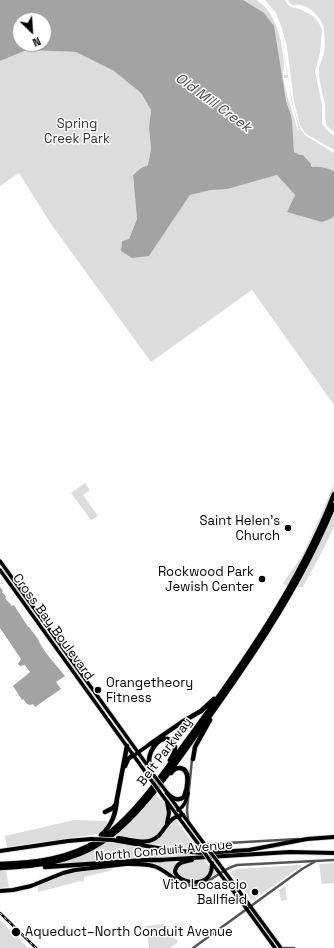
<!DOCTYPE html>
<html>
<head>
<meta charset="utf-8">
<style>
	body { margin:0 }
	#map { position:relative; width:334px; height:948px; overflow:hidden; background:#fff; font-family:"Space Grotesk",sans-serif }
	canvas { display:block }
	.north { position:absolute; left:12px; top:12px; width:40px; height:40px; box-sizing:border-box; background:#fff; border:1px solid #999; border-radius:50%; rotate:155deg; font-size:11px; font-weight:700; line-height:16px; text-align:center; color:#000 }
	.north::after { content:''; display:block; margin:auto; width:14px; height:18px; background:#000; clip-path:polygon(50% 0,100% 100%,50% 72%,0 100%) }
</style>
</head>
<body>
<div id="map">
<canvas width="334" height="948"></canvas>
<div class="north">N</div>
</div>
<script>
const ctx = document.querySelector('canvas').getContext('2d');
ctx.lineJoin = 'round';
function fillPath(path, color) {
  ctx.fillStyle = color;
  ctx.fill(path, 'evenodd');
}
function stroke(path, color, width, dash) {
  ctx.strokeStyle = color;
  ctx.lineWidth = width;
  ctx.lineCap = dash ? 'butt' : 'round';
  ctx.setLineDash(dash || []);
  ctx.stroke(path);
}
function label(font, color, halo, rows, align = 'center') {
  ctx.font = font + ' "Space Grotesk",sans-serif';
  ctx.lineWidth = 3;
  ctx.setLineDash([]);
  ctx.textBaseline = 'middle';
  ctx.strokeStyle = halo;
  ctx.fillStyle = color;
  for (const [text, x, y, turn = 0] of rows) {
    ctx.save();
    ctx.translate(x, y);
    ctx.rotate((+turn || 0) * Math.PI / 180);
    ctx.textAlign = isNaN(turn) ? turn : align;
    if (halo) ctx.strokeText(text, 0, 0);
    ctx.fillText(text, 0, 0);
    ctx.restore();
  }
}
fillPath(new Path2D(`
	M243,0H257C260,3 264,5 266,8C278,22 283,46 284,64C284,68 283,72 283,77C286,95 293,113 298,131L299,130L291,99L288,78H284V75H287L282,37L290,90L294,109L301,130L306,136L334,153V171C328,168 319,166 313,167L303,155H300L294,153L291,115L286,101Z
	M265,0H285L288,5L291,7L300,9L313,16L319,23L322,30L320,53L315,71L322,105V123L326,129L334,136V150L305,133L300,125L294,101L287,47L282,28L276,13Z
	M288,0H334V132C331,129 327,127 326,123C324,117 326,111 325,105C323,94 318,78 319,68C320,63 323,58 324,53C325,48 325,30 323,25C320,18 311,8 304,6C296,3 293,9 288,0Z
	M27,50L76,52L114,71L141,93L151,110L149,128L151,149L148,165L141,168L133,175L137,219L129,239L122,241L121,251L149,256L190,195L211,190L227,188L277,175L295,195L287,212L332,218L334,216V405L252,290L151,362L51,224L19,173L0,186V61Z
	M85,483L90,490L83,495L98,516L91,520L71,493Z
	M334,484C334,492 329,502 325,510C314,536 302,561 288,586L285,585L283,583L302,556L317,524Z
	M334,511V527L327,542L303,587H296Z
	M156,794C160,798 165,803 167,809C170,821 160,838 147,840C139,840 124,837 116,836Z
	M175,819L198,850L146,843L159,837L163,834L168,827Z
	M74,820L107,821L106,828L98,834L7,847L5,836Z
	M108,842L193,855L192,856L60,865L59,863C77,858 92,852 108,842Z
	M182,860L175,867L180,880L205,881L213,869L216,874C186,896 179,876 153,863L158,862Z
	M204,860L210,867C209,894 163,874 183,864C189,861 198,860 204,860Z
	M334,863V883L322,884L319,864Z
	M301,865V866L252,901L230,872L236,869Z
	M108,867L113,870L84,877V882L81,881L38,892V886L43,883L76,871Z
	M0,871H6L9,887L0,888Z
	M285,886L287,900L281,901L279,890Z
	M0,920L28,948H0Z
	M165,924L178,942L170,948H149L146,926Z`), '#dcdcdc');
fillPath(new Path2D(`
	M0,0H243L264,13L274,26L286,101L291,115L292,121L294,152L300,155H303L311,164V166L313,167C319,166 328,168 334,171V216L332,218L322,222L287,212L295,195L277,175L227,189L211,190L190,195L149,256L132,258L121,251L122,241L129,239L137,219L133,175L141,168L148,165L151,149L149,128L151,110L141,93L114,71L76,52L27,50L0,61ZM20,20H44V44H20Z
	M0,587L3,591L2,592V593H3L6,597L5,598L12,606L14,605L28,627H29L38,639C41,649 58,667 65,676L56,682L61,689L35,707L33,704L30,705L27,704L23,699L22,700L13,686L29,673L30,672L25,665L20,666L18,664L21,659L0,628Z`), '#a3a3a3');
const primary = new Path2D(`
	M0,561L150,769
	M0,570L149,777
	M136,754L150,744
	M162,795L202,849
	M169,796L208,849
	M178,810C185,806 186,801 188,793
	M217,861L281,948
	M211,862L243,904L275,948`);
const trunk = new Path2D(`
	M167,823L169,813L167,802
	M118,838C128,839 140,843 149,841C166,837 164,817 183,815
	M113,840L169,850L203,853L249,850L307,839L334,837
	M0,851L68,841L91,839
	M159,860L290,852L334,853
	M192,860C184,862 176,862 175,872C179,883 202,886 209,876C212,872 212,868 212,863
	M131,864C155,864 158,866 176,880
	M0,891L13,890L31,886L63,873L75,870L134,863`);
const motorway = new Path2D(`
	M150,744L182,722L201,711L214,699
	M193,759L195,747L210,720
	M125,766L128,759L133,755
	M152,772C151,768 149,764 149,760C149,750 162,731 172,742C174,744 175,746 175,748C175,752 172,757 170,760
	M167,793C172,798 177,802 184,797C187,790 192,768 179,768C175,768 173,770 171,773
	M105,812L113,808L116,804L127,746
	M101,835C112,825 116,814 117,798
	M0,864C35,863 69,859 99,840C132,819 162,775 185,743C242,665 299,585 334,494
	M45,867L148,860H162
	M0,868C35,866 71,863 101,843C135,821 166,777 189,745C244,669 299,591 334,505`);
stroke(primary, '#dbdbdb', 5);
stroke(trunk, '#dbdbdb', 5.5);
stroke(motorway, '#dbdbdb', 6);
stroke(new Path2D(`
	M188,820L187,810L192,759
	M204,845L210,844L298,839
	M176,880C203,897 214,871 237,865L334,860
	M193,948L302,869L316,861
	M284,948H294`), '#555', 2.5);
stroke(primary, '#000', 3.5);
stroke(trunk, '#000', 4);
stroke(motorway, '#000', 4.5);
const rail = new Path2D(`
	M0,913L36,948`);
stroke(rail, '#000', 2.5);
stroke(rail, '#fff', 1, [3]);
const primaryBridge = new Path2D(`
	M152,773L166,791
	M149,777L162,795
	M202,849L210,861
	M208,849L217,861`);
const trunkBridge = new Path2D(`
	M91,839L113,840`);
stroke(primaryBridge, '#dbdbdb', 5, []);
stroke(trunkBridge, '#dbdbdb', 5.5, []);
stroke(primaryBridge, '#000', 3.5);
stroke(trunkBridge, '#000', 4);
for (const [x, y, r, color] of [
	[288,528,4,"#000"],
	[262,579,4,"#000"],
	[98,690,4,"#000"],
	[255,892,4,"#000"],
	[16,932,5,"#000"]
]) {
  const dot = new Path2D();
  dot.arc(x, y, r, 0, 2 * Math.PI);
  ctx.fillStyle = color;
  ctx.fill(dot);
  stroke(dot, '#fff', 1.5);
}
label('13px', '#333', '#fff', [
	["Spring",77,124],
	["Creek Park",77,139]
]);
label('13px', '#000', '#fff', [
	["Saint Helen's",280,521],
	["Church",280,536],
	["Rockwood Park",254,572],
	["Jewish Center",254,587],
	["Orangetheory",106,683,"left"],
	["Fitness",106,698,"left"],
	["Vito Locascio",247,885],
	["Ballfield",247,900],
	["Aqueduct–North Conduit Avenue",25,932,"left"]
], 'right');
label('13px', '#000', '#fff', [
	["Cross Bay Boulevard",53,627,54],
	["Belt Parkway",165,752,-53],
	["North Conduit Avenue",164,851,-5]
]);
label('italic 14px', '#444', '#fff', [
	["Old Mill Creek",213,103,36]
]);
</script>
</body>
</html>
